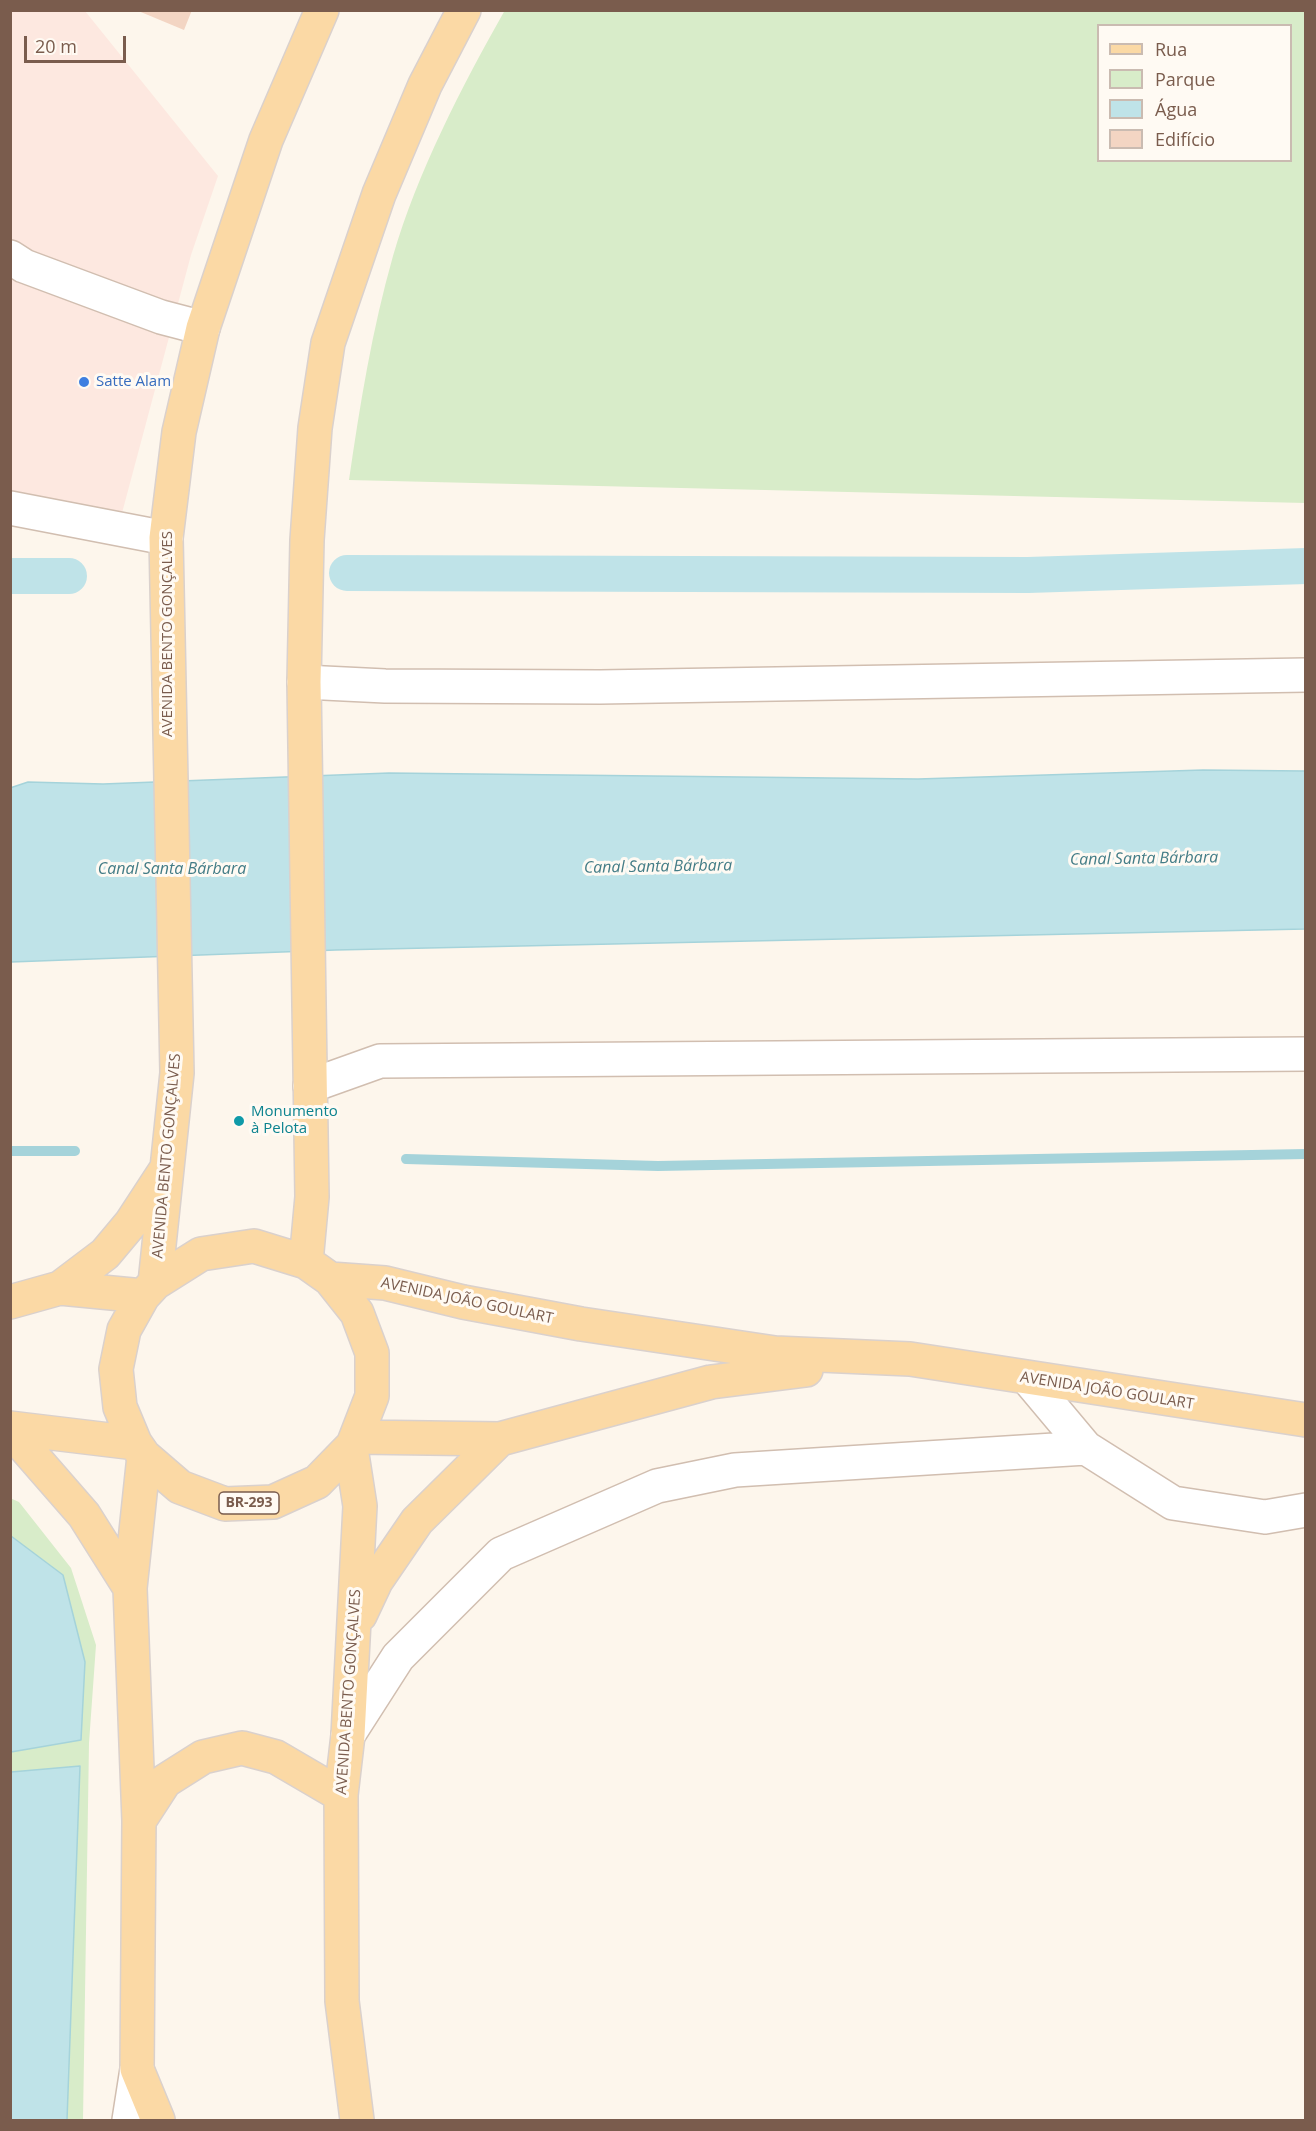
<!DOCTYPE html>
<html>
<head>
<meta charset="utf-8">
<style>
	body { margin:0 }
	#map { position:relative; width:1316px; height:2131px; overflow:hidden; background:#fdf6ec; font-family:"Open Sans",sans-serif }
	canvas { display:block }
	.frame { position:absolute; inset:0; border:12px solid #7a5c4d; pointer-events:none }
	.legend { position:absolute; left:1097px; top:24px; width:195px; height:138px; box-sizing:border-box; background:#fffaf3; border:2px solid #cabbb1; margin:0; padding:8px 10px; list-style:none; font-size:18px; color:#7a5c4d }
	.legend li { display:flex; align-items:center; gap:12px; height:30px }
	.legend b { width:30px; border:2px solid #cabbb1 }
	.scale { position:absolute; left:24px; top:36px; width:102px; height:27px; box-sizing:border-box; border:3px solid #7a5c4d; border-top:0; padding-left:8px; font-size:18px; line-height:21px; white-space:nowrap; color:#7a5c4d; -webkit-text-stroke:4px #fffaf3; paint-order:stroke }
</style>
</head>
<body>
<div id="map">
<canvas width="1316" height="2131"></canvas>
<div class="frame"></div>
<ul class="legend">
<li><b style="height:8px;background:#fbd9a5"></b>Rua</li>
<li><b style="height:16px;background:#d8ecc9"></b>Parque</li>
<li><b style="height:16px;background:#bfe3e8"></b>Água</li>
<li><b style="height:16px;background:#f3d5c3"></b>Edifício</li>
</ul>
<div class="scale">20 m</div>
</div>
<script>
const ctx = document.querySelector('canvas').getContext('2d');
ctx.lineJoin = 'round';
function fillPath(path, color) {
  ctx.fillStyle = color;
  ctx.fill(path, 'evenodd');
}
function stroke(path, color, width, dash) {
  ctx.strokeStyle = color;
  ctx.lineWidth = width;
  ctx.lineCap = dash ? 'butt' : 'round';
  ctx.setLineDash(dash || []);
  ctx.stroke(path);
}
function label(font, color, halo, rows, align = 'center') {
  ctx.font = font + ' "Open Sans",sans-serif';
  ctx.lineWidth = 6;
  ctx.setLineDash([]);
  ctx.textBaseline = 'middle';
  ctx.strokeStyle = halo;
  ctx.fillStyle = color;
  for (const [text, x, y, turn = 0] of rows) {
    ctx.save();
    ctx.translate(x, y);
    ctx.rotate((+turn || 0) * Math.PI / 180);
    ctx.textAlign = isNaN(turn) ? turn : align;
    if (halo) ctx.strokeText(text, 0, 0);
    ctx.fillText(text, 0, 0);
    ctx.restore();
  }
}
fillPath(new Path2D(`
	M11,11H85L218,176L191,255L122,513L11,509Z`), '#fde8e0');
fillPath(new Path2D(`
	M505,10L1305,11V503L349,480C360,404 372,330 393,256C417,173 462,86 505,10ZM1098,26H1290V160H1098Z
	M10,1498L19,1502L71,1568L96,1645L89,1743L83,2120H11Z`), '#d8ecc9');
const water = new Path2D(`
	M1203,770L1305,771V929L336,950L11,962L10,788L28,782L103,784L389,773L918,779Z
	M11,1536L63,1575L85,1662L81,1740L11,1752Z
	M80,1766L67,2120H11V1772Z`);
fillPath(water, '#bfe3e8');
stroke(water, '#a5d3da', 1.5);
stroke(new Path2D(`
	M10,1151H75
	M406,1159L658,1166L1306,1154`), '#a5d3da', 10);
stroke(new Path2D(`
	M347,573L1028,575L1306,566
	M10,576H69`), '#bfe3e8', 36);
fillPath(new Path2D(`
	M136,10H192L184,30Z`), '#f3d5c3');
const minor = new Path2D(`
	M10,257L24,266L161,317L203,328
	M10,508L166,538
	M304,682L385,686L600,687L1306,675
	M310,1086L380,1061L1306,1054
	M1029,1380L1086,1448L1173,1503L1265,1517L1306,1510
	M348,1735L398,1657L501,1554L657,1486L735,1470L1086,1448
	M129,2120L137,2069`);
const major = new Path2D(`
	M306,1262L312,1197L304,682L307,540L315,428L328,343L379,194L425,85L464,10
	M330,1279L357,1313L372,1353V1396L353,1445L317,1482L273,1502L225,1504L180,1487L144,1456L135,1443L120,1407L116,1369L124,1330L143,1296L155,1283L201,1254L254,1246L306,1262L330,1279L385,1283L463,1302L581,1324L775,1353L910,1359L1306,1420
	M155,1283L177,1073L166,538L179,432L203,328L266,140L322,10
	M60,1288L105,1254L131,1223L165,1171
	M10,1302L60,1288L143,1296
	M10,1428L135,1443
	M10,1430L84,1515L130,1588
	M358,1437L500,1439L711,1382L806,1370
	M351,1448L360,1506L348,1735L341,1795L342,2001L357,2120
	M144,1456L130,1588L139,1821L137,2069L158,2120
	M360,1615L376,1581L417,1521L500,1439
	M139,1821L165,1781L203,1757L242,1748L276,1757L341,1795`);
stroke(minor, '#d1beb0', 36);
stroke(major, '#dad1cd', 36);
stroke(minor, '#fff', 33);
stroke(major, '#fbd9a5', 33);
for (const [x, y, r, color] of [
	[84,382,6,"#3f7fe0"],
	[239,1121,6,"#0f9aa8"]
]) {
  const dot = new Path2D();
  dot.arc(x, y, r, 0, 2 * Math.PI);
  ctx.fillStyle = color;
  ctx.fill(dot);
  stroke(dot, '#fffaf3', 2);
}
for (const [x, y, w] of [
	[249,1503,60]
]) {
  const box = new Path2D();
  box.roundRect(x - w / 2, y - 11, w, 22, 4.5);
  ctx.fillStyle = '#fffaf3';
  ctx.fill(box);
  stroke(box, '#7a5c4d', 1.5);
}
label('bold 14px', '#7a5c4d', null, [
	["BR-293",249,1503]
]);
label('15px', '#366cbe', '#fffaf3', [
	["Satte Alam",96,382]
], 'left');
label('15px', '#7a5c4d', '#fffaf3', [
	["AVENIDA BENTO GONÇALVES",168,634,-90],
	["AVENIDA BENTO GONÇALVES",167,1156,-85],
	["AVENIDA JOÃO GOULART",467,1301,12],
	["AVENIDA JOÃO GOULART",1107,1391,9],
	["AVENIDA BENTO GONÇALVES",349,1692,-86]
]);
label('15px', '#0d838f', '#fffaf3', [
	["Monumento",251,1112],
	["à Pelota",251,1129]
], 'left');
label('italic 16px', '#437c86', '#fffaf3', [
	["Canal Santa Bárbara",1144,859,-1],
	["Canal Santa Bárbara",658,867,-1],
	["Canal Santa Bárbara",172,869]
]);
</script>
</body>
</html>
